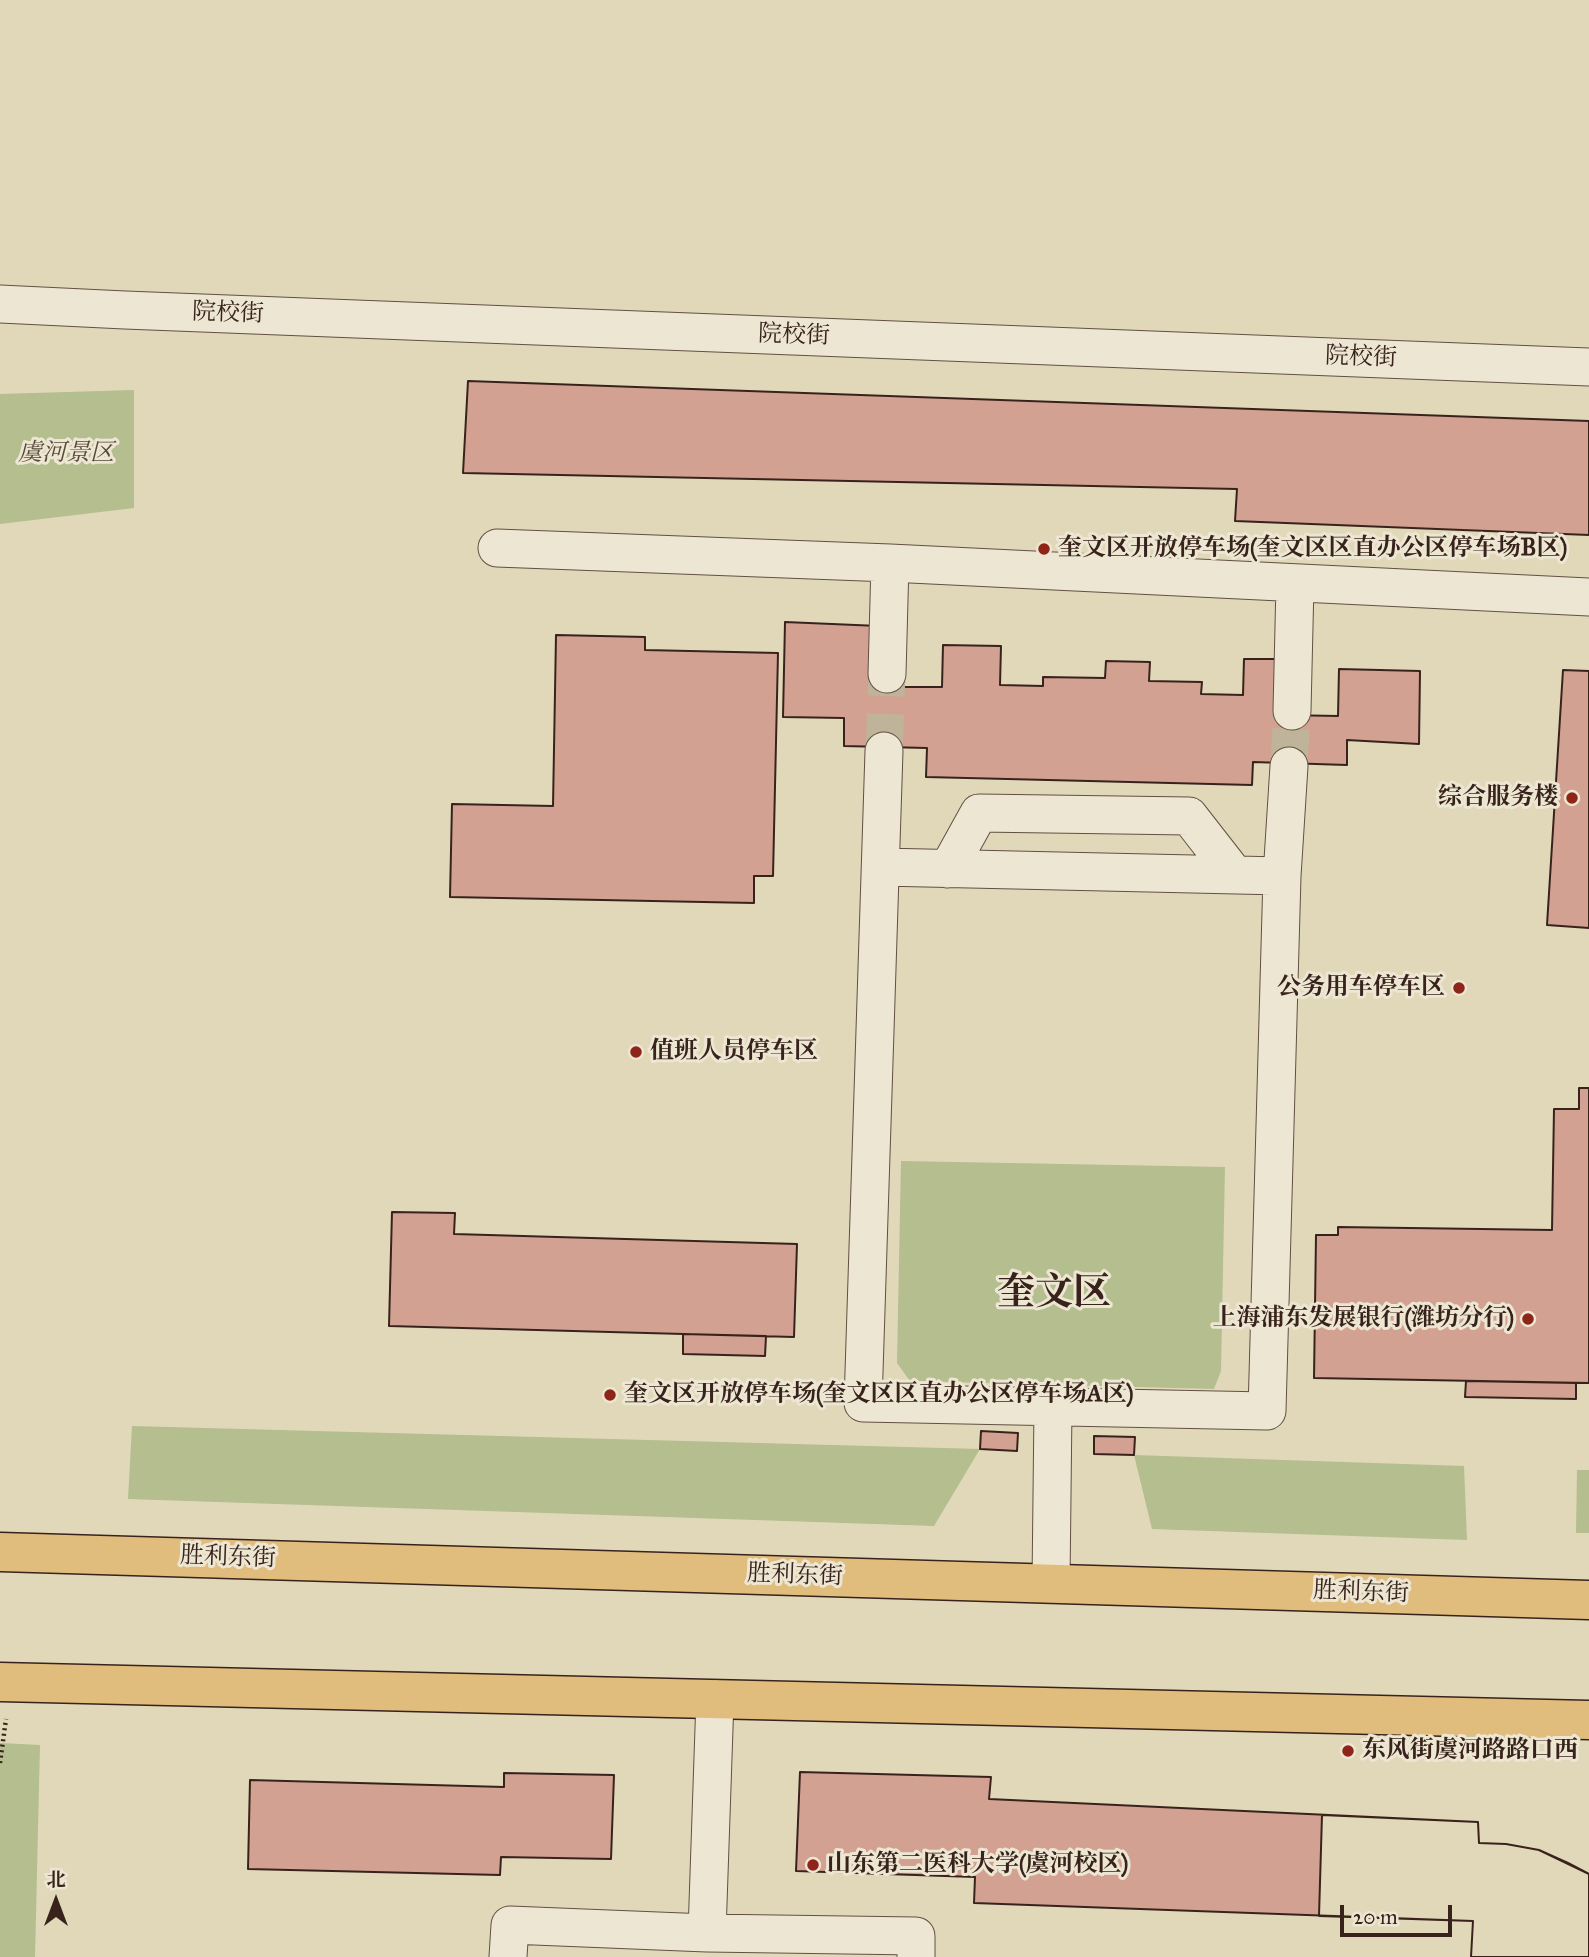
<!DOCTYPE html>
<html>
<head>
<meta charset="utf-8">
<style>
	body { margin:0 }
	#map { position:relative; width:1589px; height:1957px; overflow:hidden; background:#e1d8ba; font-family:"IM FELL Great Primer","Noto Serif SC",serif }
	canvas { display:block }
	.north { position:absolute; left:21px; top:1866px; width:70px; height:70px; -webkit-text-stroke:5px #ece6d2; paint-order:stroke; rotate:0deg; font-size:19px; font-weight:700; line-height:28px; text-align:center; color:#38231c }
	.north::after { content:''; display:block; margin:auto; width:24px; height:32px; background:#38231c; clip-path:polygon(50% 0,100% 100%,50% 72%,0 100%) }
	.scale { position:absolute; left:1340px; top:1905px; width:112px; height:32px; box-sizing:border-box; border:4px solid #38231c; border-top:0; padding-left:9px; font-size:21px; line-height:24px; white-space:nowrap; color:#38231c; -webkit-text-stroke:5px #ece6d2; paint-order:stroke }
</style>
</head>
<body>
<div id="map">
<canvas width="1589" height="1957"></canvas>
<div class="north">北</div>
<div class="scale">20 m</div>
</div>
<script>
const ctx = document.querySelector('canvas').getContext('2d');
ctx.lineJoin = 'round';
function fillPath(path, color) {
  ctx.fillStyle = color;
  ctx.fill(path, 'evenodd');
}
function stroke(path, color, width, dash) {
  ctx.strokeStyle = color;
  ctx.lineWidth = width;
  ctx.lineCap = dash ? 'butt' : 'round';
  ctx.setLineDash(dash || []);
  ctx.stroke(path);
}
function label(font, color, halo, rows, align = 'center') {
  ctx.font = font + ' "IM FELL Great Primer","Noto Serif SC",serif';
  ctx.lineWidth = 6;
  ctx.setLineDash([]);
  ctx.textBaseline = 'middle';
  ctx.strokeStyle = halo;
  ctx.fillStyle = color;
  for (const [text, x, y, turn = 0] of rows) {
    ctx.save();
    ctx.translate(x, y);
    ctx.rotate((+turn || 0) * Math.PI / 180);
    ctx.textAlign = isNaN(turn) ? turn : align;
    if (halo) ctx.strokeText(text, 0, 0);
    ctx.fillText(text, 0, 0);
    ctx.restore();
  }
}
fillPath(new Path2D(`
	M134,390V508L0,524V394Z
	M901,1161L1225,1167L1221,1371L1214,1389L910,1381L897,1363Z
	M132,1426L980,1449L934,1526L128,1499Z
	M1134,1455L1464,1466L1467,1540L1152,1529Z
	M1577,1470H1589V1533H1576Z
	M0,1743L40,1745L35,1957H0Z`), '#b4be8f');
const building = new Path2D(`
	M468,381L1589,421V535L1235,521L1237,489L463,473Z
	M785,622L879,626L878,687H942L943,645L1001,646L1000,685L1043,686V677L1105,678L1106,661L1150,662L1149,681L1202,682L1201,694L1243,695L1244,659H1285L1284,715L1338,716L1339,669L1420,671L1419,744L1347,740V765L1253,762L1252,785L926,777L927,748L844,746V718L783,717Z
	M556,635L645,637V650L778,653L773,876H754V903L450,897L452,804L553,806Z
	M1563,670L1589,671V928L1547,925Z
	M1579,1088H1589V1383L1314,1378L1316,1235H1338V1227L1552,1230L1554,1109H1579Z
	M392,1212L455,1213L454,1234L797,1244L794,1337L389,1326Z
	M683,1334L766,1336L765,1356L683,1354Z
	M1466,1381L1576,1383V1399L1465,1397Z
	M981,1431L1018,1433L1017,1451L980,1449Z
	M1094,1436L1135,1437L1134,1455L1094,1454Z
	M800,1772L991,1777L989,1799L1478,1822L1479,1843L1506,1844L1539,1850L1589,1874V1957H1471L1473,1921L974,1903L975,1877L796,1871Z
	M504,1773L614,1775L611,1859L501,1857L500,1875L248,1869L250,1780L504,1787Z
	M1322,1815L1478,1822L1479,1843L1506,1844L1539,1850L1568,1863L1589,1874V1957H1471L1473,1921L1319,1916Z`);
fillPath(building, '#d3a192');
stroke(building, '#38231c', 2);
stroke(new Path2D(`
	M884,751L887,674
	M1289,766L1292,711`), '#bfb49a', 37, [37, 18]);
const minor = new Path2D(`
	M0,304L125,310L1589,367
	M497,548L890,563L1589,597
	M887,674L890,563
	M1292,711L1295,584
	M884,751L863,1403L1267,1411L1282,876L1289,766
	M881,867L1282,876
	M948,869L979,813L1189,816L1235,875
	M1051,1583L1053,1407
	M707,1933L715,1699
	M508,1957L510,1925L707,1933L916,1936V1957`);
const major = new Path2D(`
	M0,1552L1589,1600
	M0,1682L1589,1720`);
stroke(minor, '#625044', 39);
stroke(major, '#38231c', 41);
stroke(new Path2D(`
	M0,1763L6,1719`), '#38231c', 4.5, [2, 3.5]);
stroke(minor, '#ece6d2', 37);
stroke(major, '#e0bc7d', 38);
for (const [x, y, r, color] of [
	[1044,549,7,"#8f2418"],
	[1572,798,7,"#8f2418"],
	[1459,988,7,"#8f2418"],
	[636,1052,7,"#8f2418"],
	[1528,1319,7,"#8f2418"],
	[610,1395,7,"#8f2418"],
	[1348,1751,7,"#8f2418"],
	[813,1865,7,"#8f2418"]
]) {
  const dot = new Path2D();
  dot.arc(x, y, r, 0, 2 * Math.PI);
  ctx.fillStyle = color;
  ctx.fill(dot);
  stroke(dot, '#ece6d2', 2.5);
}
label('24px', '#38231c', '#ece6d2', [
	["院校街",228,314,2],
	["院校街",794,336,2],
	["院校街",1361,358,2],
	["胜利东街",228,1558,2],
	["胜利东街",795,1576,2],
	["胜利东街",1361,1593,2]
]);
label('italic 24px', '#574a39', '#ece6d2', [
	["虞河景区",66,454]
]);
label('bold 24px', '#38231c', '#ece6d2', [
	["奎文区开放停车场(奎文区区直办公区停车场B区)",1058,549],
	["综合服务楼",1558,798,"right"],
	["公务用车停车区",1445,988,"right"],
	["值班人员停车区",650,1052],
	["上海浦东发展银行(潍坊分行)",1514,1319,"right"],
	["奎文区开放停车场(奎文区区直办公区停车场A区)",624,1395],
	["东风街虞河路路口西",1362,1751],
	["山东第二医科大学(虞河校区)",827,1865]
], 'left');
label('bold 38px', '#38231c', '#ece6d2', [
	["奎文区",1054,1295]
]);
</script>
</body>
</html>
